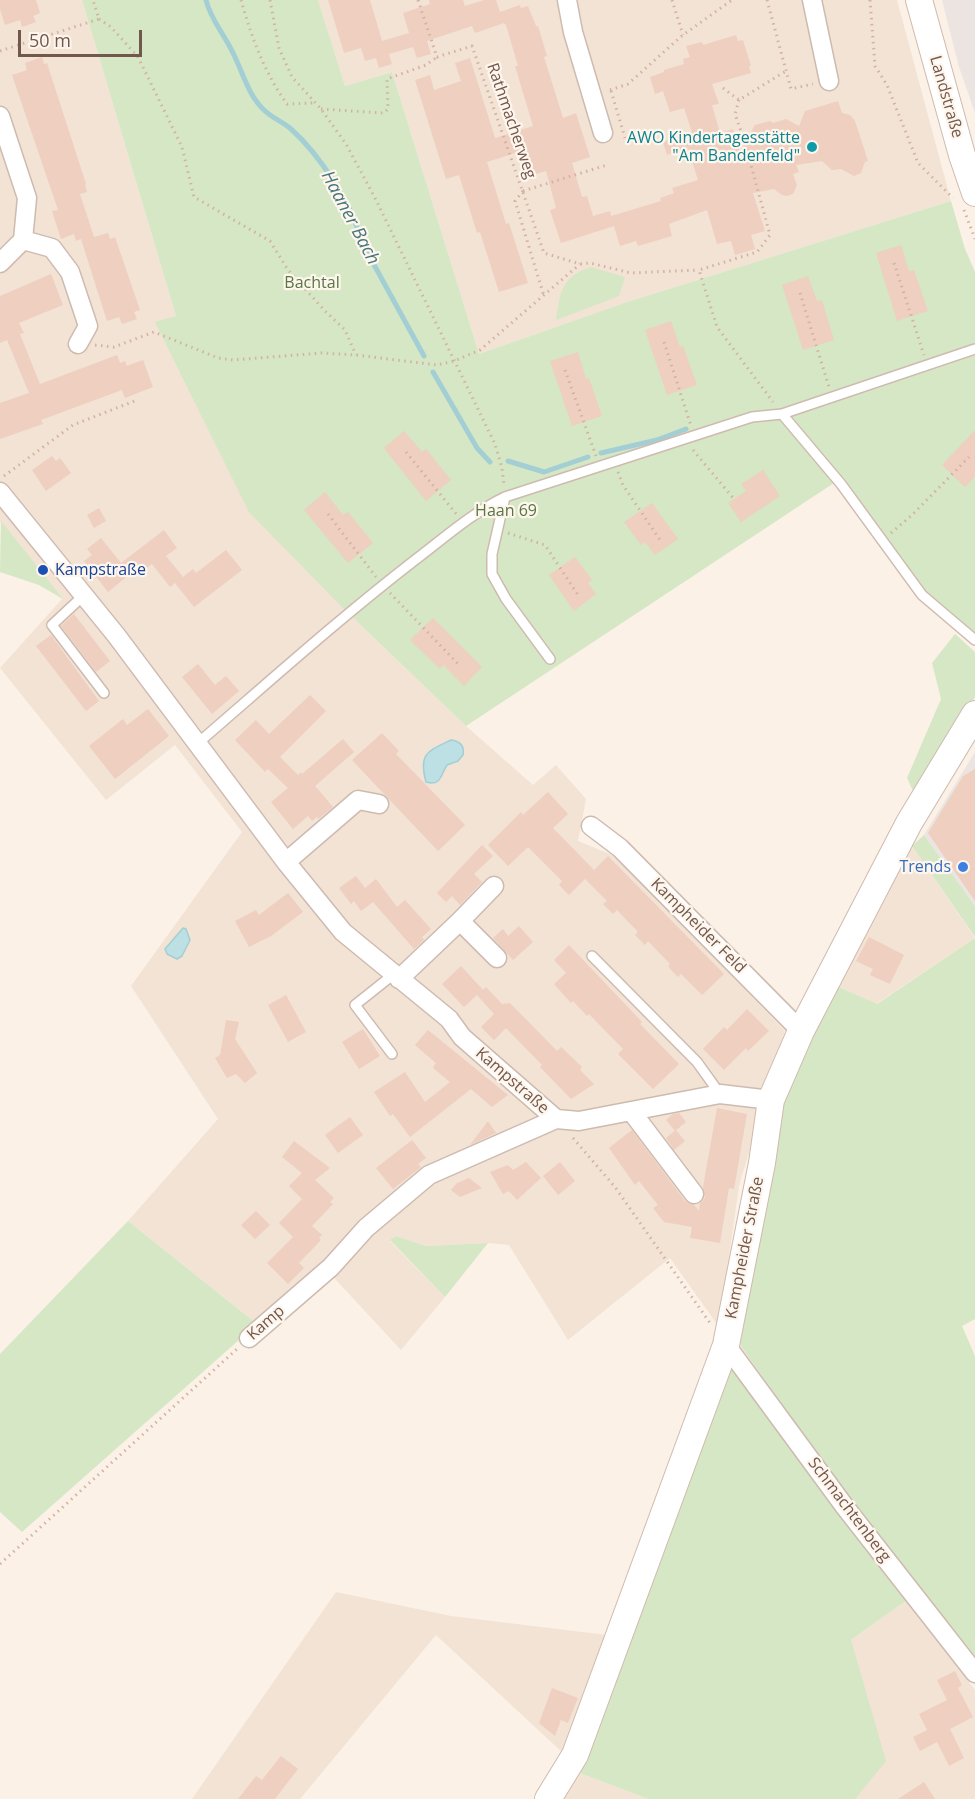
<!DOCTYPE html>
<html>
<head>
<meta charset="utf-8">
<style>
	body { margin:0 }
	#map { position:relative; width:975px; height:1799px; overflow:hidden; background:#fbf1e6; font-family:"Open Sans",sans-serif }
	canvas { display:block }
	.scale { position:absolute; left:18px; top:30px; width:124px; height:27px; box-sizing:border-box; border:3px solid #72574d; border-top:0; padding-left:8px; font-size:18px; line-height:21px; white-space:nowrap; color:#72574d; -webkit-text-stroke:4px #fef6ec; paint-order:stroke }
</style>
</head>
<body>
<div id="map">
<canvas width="975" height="1799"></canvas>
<div class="scale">50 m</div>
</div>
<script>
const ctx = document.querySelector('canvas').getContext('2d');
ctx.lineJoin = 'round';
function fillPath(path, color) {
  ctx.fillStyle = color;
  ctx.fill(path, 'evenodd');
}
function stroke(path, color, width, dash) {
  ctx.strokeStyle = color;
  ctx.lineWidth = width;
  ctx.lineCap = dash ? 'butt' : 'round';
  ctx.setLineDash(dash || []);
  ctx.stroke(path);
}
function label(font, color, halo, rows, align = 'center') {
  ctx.font = font + ' "Open Sans",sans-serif';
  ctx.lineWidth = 4.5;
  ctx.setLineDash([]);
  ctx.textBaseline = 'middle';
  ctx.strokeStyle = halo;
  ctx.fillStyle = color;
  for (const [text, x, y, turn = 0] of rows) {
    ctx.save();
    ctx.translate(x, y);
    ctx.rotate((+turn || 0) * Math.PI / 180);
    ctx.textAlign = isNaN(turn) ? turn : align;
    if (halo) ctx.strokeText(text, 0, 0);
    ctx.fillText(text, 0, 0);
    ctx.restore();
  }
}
fillPath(new Path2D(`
	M0,0H82L176,316L156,323L345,610L466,726L533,785L556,765L586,799L578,841L610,854L640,881L785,1031L739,1186L719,1327L670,1258L568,1340L509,1245L488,1243L426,1246L396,1236L390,1241L445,1297L401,1350L324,1267L257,1324L128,1221L218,1119L131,986L242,832L175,745L106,800L0,668L62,599L0,522Z
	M318,0H897L951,201L627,302L479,354L392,72L345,86Z
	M912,846L975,938L876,1004L836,985Z
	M336,1592L451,1616L607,1635L563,1753L436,1635L300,1799H192Z
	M907,1600L975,1690V1799H855L851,1640Z
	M580,1773L648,1799H564Z`), '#f2e3d5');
fillPath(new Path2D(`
	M942,0H975V113L959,67Z
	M975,752V906L924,835Z`), '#ebe4e0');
fillPath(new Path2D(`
	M82,0H318L345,86L392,72L479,354L627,302L951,201L965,249L975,272V634L924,592L843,477L466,726L345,610L249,512L155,322L176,316Z
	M591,267L625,277L619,296L556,320C560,293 561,277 591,267Z
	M1,521L63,599L39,585L0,572Z
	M955,634L975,652V697L915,795L907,778L941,699L932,663Z
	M924,835L975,906V937L912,846Z
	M975,938V1319L962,1326L975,1356V1656L850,1501L740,1345L790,1072L835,985L877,1004Z
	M128,1221L257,1324L22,1532L0,1512V1354Z
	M396,1236L426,1246L488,1243L445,1297L390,1240Z
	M732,1368L907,1600L851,1640L886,1761L855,1799H648L580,1773Z`), '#d5e7c5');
const water = new Path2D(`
	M451,740C459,741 465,745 463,755L458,761L447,765C441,774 441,787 426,782C418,753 428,751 451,740Z
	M183,928L186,929L190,940L182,956L177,959L167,954L165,949Z`);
fillPath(water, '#bce0e3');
stroke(water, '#a3cfd4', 1.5);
stroke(new Path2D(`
	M206,0C210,18 223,33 231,49C242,69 247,94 264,110C272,118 283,122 291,129C319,154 353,205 361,241L424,356
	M433,372L477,448L490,462
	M601,453L657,440L686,429
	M508,461L544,472L588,457`), '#a3cfd4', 5);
fillPath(new Path2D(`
	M0,0H36L40,13L33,16L36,22L22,27L20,20L5,25L0,9Z
	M328,0H370L382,41L409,33L403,13L430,4L429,0H463L465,6L484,0H496L500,12L520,5L521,8L528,6L536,26H538L547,56L544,57L563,118L576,113L590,157L572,163L582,197L587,196L593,216L610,211L611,216L661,201L660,198L674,193L672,188L698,180L688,148L667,155L663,142L692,132L684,108L670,112L663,91L655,94L650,77L664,72V70L684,64L683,59L690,57L686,46L702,42L703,45L736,35L738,41L743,40L751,66H749L751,73L712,84L719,104L712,105L720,133L733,129L740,152L755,125L770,121L773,123L786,119L799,126L805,111L838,101L842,113L850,115L855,121L868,161L865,162L861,173L854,176L841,169L832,170L822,161L796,165L799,172L793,174L797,185L793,194L787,196L782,195L774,189L753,193L765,231L751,235L755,249L735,255L731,241L717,244L707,210L669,224L672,236L638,246L636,241L620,246L614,226L561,243L550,210L556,208L546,171L532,175L525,150L487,162L506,224L509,223L528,283L499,292L480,232L477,233L459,175L446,179L415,80L430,75L434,90L461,81L455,63L470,58L495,138L533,126L515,66H518L506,25L504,23L475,33L472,26L427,41L431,54L417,58L413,47L389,54L392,64L379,68L376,58L365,61L361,48L344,53Z
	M42,57L44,64L47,63L86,184L85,185L87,192L80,194L94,237L108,233L110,239L115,237L140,310L134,312L137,319L122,324L119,317L107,321L81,239L76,241L74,234L61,239L52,211L58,210L12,75L27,70L25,63Z
	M901,245L909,271L914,270L928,311L897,321L876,253Z
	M51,274L63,305L19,323L24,333L20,334L40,384L117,355L120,363L125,361L127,366L143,360L153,387L125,398L122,390L41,420L43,424L0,439V403L29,393L7,340L0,343V296Z
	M808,276L817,301L822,300L834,340L803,350L782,285Z
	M671,321L680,347L683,346L697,385L667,395L645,330Z
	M578,352L586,379L589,378L602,416L572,426L550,361Z
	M975,430V477L965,487L942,465Z
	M404,431L422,452L426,449L451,480L426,501L384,448Z
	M52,456L56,461L60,458L71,473L46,491L32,470Z
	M763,470L780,496L741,522L728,503L746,491L741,484Z
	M325,492L343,515L348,512L373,543L348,563L304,510Z
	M652,503L678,539L655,555L645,542L641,545L624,522Z
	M99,508L106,521L94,528L87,515Z
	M164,530L177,548L166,556L183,577L193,569L196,573L226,550L242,570L194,607L175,583L170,587L152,564L144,570L141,565L108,592L84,561L92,555L87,549L101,538L121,563Z
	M575,557L592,580L588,583L596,594L574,611L549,575Z
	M74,614L110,661L96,672L61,626Z
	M433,618L482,667L464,686L443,665L440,669L410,640Z
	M51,635L99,701L86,711L36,646Z
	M198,664L215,685L226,676L239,691L212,714L182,677Z
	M310,695L326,711L280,757L298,775L301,772L302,774L343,739L354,752L315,786L333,807L318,819L317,817L312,821L308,816L293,829L271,802L288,788L268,769L265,772L235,740L256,720L269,734Z
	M148,709L169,736L115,779L89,746L123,719L127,725Z
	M382,733L399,751L396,754L465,825L438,851L352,760Z
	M975,769V901L928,833L963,776Z
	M548,792L568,814L553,828L594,870L608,856L724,974L702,995L681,974L678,977L672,971L668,966L670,964L648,941L645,945L635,935L638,932L617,910L613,914L603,904L607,901L585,879L569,895L559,885L562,881L528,847L508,866L488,845L521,812L523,815Z
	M482,845L493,856L474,874L482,882L460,905L452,896L446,902L437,893Z
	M356,876L365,888L376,879L397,907L405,900L431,929L422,937L424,940L414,949L373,902L361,911L354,901L351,904L339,888Z
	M288,893L303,912L271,936L249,947L235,921L256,910L259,915Z
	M519,926L533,942L513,960L493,938L503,929L508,936Z
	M869,937L904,955L890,984L870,975L873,969L856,961Z
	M569,945L642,1022L640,1024L679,1064L653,1089L618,1054L623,1049L589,1014L587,1016L573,1001L571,1003L554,984L566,973L554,960Z
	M461,966L483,990L482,991L486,987L502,1004L510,1003L557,1051L561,1047L582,1067L580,1070L594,1084L571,1099L540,1067L542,1065L506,1028L494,1040L481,1027L494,1014L477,995L464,1007L442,984Z
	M286,995L306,1032L288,1042L268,1005Z
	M747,1009L769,1031L748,1051L746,1048L724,1070L703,1049L724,1027L727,1030Z
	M226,1020L239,1022L235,1039L257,1073L245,1083L236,1074L227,1078L215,1058L220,1055Z
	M363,1029L380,1056L359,1069L342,1042Z
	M428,1030L508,1095L492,1107L471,1089L410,1137L393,1114L390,1116L374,1092L405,1072L425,1102L450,1082L433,1068L436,1063L415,1045Z
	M717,1108L747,1114L734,1189L729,1188L720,1243L690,1238L692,1227L664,1222L653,1208L658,1205L639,1181L635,1185L609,1148L632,1130L685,1201L694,1205L699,1211L700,1203L705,1198L703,1187Z
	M679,1113L686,1122L675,1131L666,1120L673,1114Z
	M350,1117L363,1135L338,1153L325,1135Z
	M488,1121L496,1133L470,1145Z
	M676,1130L685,1141L674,1150L666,1138Z
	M412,1140L426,1158L418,1164L421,1167L393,1189L376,1168Z
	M294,1141L330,1168L315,1180L334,1198L330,1202L333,1204L312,1226L322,1235L319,1238L321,1240L299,1263L304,1268L288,1284L267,1263L293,1237L279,1223L302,1199L289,1186L302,1173L282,1157Z
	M526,1162L541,1178L517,1200L509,1191L503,1194L490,1172L508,1165L513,1170Z
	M560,1162L575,1181L558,1195L543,1176Z
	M469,1178L482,1188L460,1197L451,1190L457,1183Z
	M256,1211L270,1225L255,1239L241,1225Z
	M955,1671L962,1685L958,1688L973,1717L950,1729L964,1758L949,1766L937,1742L920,1751L913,1737L927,1730L919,1714L947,1700L937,1680Z
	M552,1688L578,1698L568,1723L561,1720L555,1736L539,1723Z
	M281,1756L298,1769L275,1799H238L256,1776L262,1780Z
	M924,1782L935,1799H898Z`), '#eecfc0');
const lane = new Path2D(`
	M782,414L841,484L922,595L975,640
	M505,497L492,554V574L506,599L550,659
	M83,596L52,625L104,693
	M198,743C270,681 340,618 415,560C444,538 472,513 505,497L752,417L782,414L975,349
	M592,956L697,1062L720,1094
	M392,1054L355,1005L394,974`);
const street = new Path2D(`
	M567,0L573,32L603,133
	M812,0L829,81
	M0,116L27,198L23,240L0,263
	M23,240L52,248L70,272L88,326L78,344
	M0,492L116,635L286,862L343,932L449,1019L462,1037L556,1119L579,1121L720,1094L771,1100
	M591,826L620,848L801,1031
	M286,862L358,800L379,804
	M460,921L494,886
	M399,979L460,921L497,958
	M631,1111L694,1194
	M249,1338L331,1267L366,1228L429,1175L556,1119
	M726,1345L845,1507L975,1673`);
const secondary = new Path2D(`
	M919,0L962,155L975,193
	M548,1799L575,1755L726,1345L762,1163L771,1100L801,1031L909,823L975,714`);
stroke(lane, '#cebbb0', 12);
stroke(street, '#cebbb0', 21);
stroke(secondary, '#d0baae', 28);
stroke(new Path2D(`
	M241,0C251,36 265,74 287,104L314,103
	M270,0L279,48L292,77L321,109L346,144L375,198L495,444L502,468L504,485
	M418,0L437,57L472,46L544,253L580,264L590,263L631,273L699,270
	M672,0L683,35
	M767,0L791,89L813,84
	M870,0L875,66L887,85L918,163L953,198
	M99,19L111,27L138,57L182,147L194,197L270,241L288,270L325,311L345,330L356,355
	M0,51L99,19L93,0
	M723,88L739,100L786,71
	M610,90L628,84L683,35L732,0
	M611,91L625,138
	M739,100L735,114L745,143L757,139
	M321,109L384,113L388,109L387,79L426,65L437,57
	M745,143L770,235L757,252L699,270L717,327L773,402
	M523,191L515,201L544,296
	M523,191L607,165
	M964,210L975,239
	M894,263L924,355
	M800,293L829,387
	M664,342L691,426
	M95,345L114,347L154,332L218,358L233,360L322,353L356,355L437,365L454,361L480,350L580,264
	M565,370L596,456
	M693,450L734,499
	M406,452L457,515
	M618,472L623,485L660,540
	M4,476L73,425L137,400
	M328,514L376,577
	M508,533L545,545L578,595
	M891,533L912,515L969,457
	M390,593L459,665
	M573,1138L615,1187L710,1323
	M0,1564L237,1349`), '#d3b2a3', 3, [1.5, 4.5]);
stroke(lane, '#fff', 9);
stroke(street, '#fff', 18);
stroke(secondary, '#fff', 26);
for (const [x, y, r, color] of [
	[812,147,6,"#0f9aa8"],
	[43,570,6,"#1a4fb4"],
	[963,867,6,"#3f7fe0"]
]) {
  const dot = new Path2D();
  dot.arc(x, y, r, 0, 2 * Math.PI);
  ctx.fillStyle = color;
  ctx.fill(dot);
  stroke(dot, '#fef6ec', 2);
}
label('16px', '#72574d', '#fef6ec', [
	["Landstraße",946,97,74],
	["Rathmacherweg",511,121,71],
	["Kampheider Feld",698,926,45],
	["Kampstraße",512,1081,41],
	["Kampheider Straße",745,1248,-79],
	["Kamp",266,1323,-41],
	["Schmachtenberg",849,1510,53]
]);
label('16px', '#0d838f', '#fef6ec', [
	["AWO Kindertagesstätte",800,138],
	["\"Am Bandenfeld\"",800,156]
], 'right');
label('16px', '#577745', '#fef6ec', [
	["Bachtal",312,283],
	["Haan 69",506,511]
]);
label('16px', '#164399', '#fef6ec', [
	["Kampstraße",55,570]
], 'left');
label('16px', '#366cbe', '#fef6ec', [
	["Trends",951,867]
], 'right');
label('italic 18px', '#45777d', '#fef6ec', [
	["Haaner Bach",350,218,62]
]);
</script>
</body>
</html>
